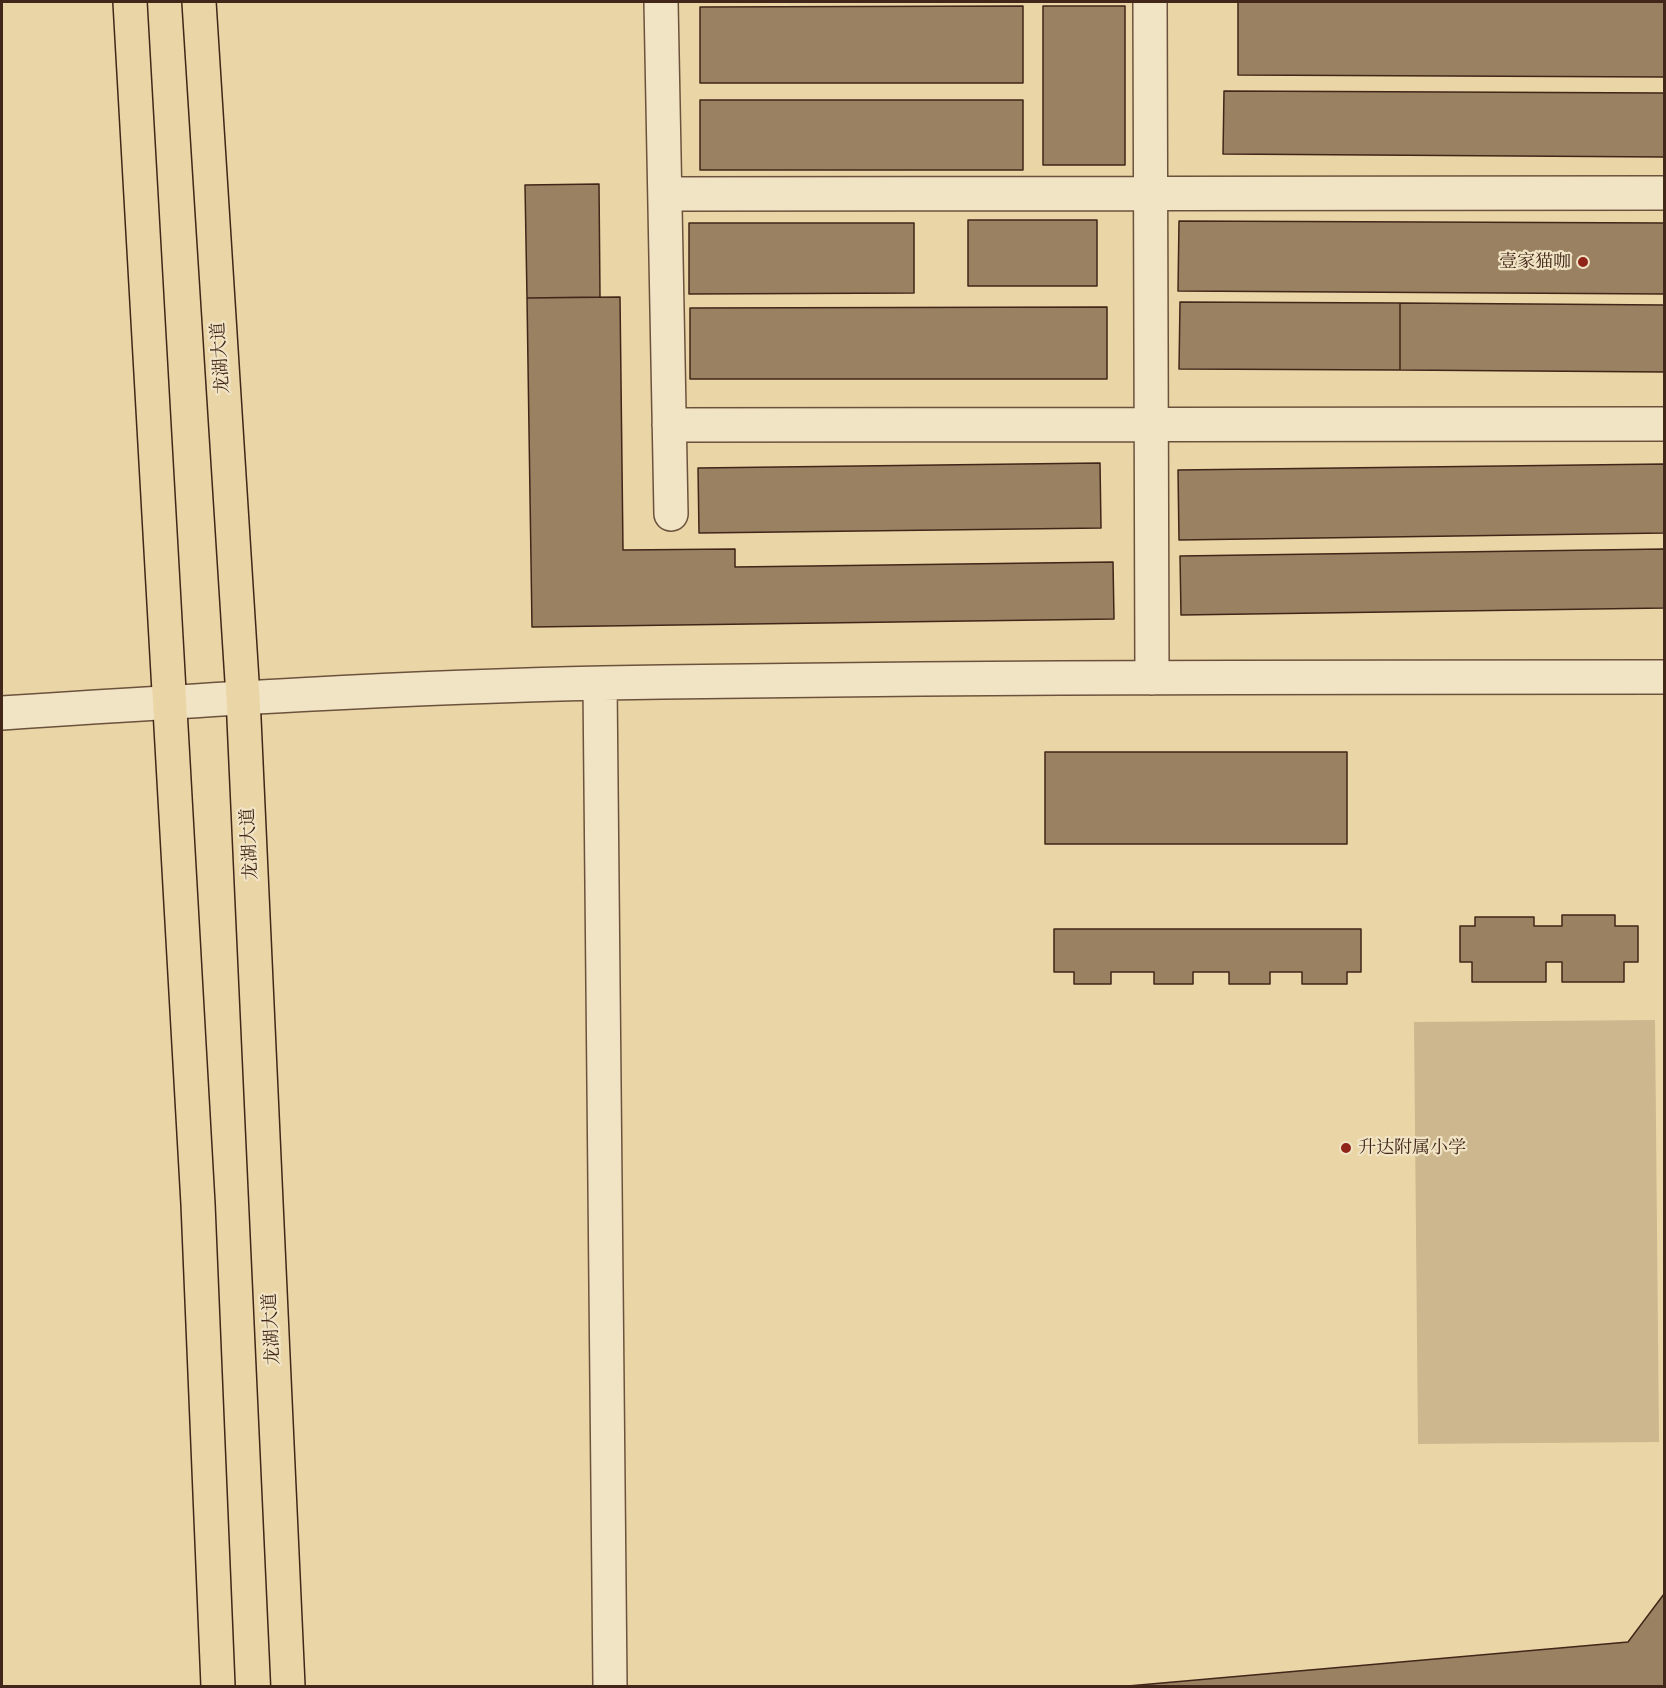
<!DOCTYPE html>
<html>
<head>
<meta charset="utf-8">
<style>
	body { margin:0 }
	#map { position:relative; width:1666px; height:1688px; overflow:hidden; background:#ead5a6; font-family:"Old Standard TT",serif }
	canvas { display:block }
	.frame { position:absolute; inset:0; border:3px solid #422619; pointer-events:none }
</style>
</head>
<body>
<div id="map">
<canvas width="1666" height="1688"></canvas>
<div class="frame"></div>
</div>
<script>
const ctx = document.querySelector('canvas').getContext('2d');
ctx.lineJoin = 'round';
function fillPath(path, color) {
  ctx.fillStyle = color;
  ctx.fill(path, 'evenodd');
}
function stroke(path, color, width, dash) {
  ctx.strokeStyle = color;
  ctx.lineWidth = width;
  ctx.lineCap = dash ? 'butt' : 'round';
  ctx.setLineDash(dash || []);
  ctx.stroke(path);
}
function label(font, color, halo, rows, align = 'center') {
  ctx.font = font + ' "Old Standard TT","Noto Serif SC",serif';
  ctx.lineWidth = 4.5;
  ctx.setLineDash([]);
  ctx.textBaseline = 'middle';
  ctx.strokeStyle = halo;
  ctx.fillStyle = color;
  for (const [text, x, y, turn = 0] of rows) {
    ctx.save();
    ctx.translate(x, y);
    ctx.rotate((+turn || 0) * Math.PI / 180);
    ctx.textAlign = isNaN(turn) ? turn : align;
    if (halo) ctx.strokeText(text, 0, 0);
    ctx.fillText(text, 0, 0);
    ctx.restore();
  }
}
fillPath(new Path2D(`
	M1655,1020L1659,1442L1418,1444L1414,1022Z`), '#cdb78e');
const building = new Path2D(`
	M1238,2H1664V77L1238,75Z
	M1023,6V83H700V7Z
	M1043,6H1125V165H1043Z
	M1224,91L1664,93V157L1223,154Z
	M700,100H1023V170H700Z
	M599,184L600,297L527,298L525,185Z
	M968,220H1097V286H968Z
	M1179,221L1664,223V294L1178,291Z
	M689,223H914V293L689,294Z
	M620,297L623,550L735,549V567L1113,562L1114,619L532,627L527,298Z
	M1180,302L1400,303V370L1179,369Z
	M1400,303L1664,305V372L1400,370Z
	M1107,307V379H690V308Z
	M1100,463L1101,528L699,533L698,468Z
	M1664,464V533L1179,540L1178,470Z
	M1664,549V608L1181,615L1180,556Z
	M1045,752H1347V844H1045Z
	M1562,915H1615V926H1638V962H1624V982H1562V962H1546V982H1472V962H1460V926H1475V917H1534V926H1562Z
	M1054,929H1361V972H1347V984H1302V972H1270V984H1229V972H1193V984H1154V972H1111V984H1074V972H1054Z
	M1664,1594V1686H1128L1628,1642Z`);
fillPath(building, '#998162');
stroke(building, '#422619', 1.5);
const minor = new Path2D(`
	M661,2L671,514
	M1150,2L1152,678
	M665,194L1664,193
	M669,425L1664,424
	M600,684L610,1686
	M2,713C202,700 402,687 603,683C957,677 1311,677 1664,677`);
const highway = new Path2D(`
	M130,2L198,1204L218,1686
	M199,2L243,697L288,1686`);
stroke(minor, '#6c523c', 36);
stroke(highway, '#422619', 36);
stroke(minor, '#f1e4c5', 33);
stroke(highway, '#ead5a6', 33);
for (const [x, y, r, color] of [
	[1583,262,6,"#8f2418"],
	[1346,1148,6,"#8f2418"]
]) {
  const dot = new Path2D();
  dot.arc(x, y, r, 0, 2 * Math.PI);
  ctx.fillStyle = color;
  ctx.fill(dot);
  stroke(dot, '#f1e4c5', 2);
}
label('18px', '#422619', '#f1e4c5', [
	["壹家猫咖",1571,262],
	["升达附属小学",1358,1148,"left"]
], 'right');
label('18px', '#422619', '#f1e4c5', [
	["龙湖大道",221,358,-94],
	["龙湖大道",250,844,-93],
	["龙湖大道",272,1329,-93]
]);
</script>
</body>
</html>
